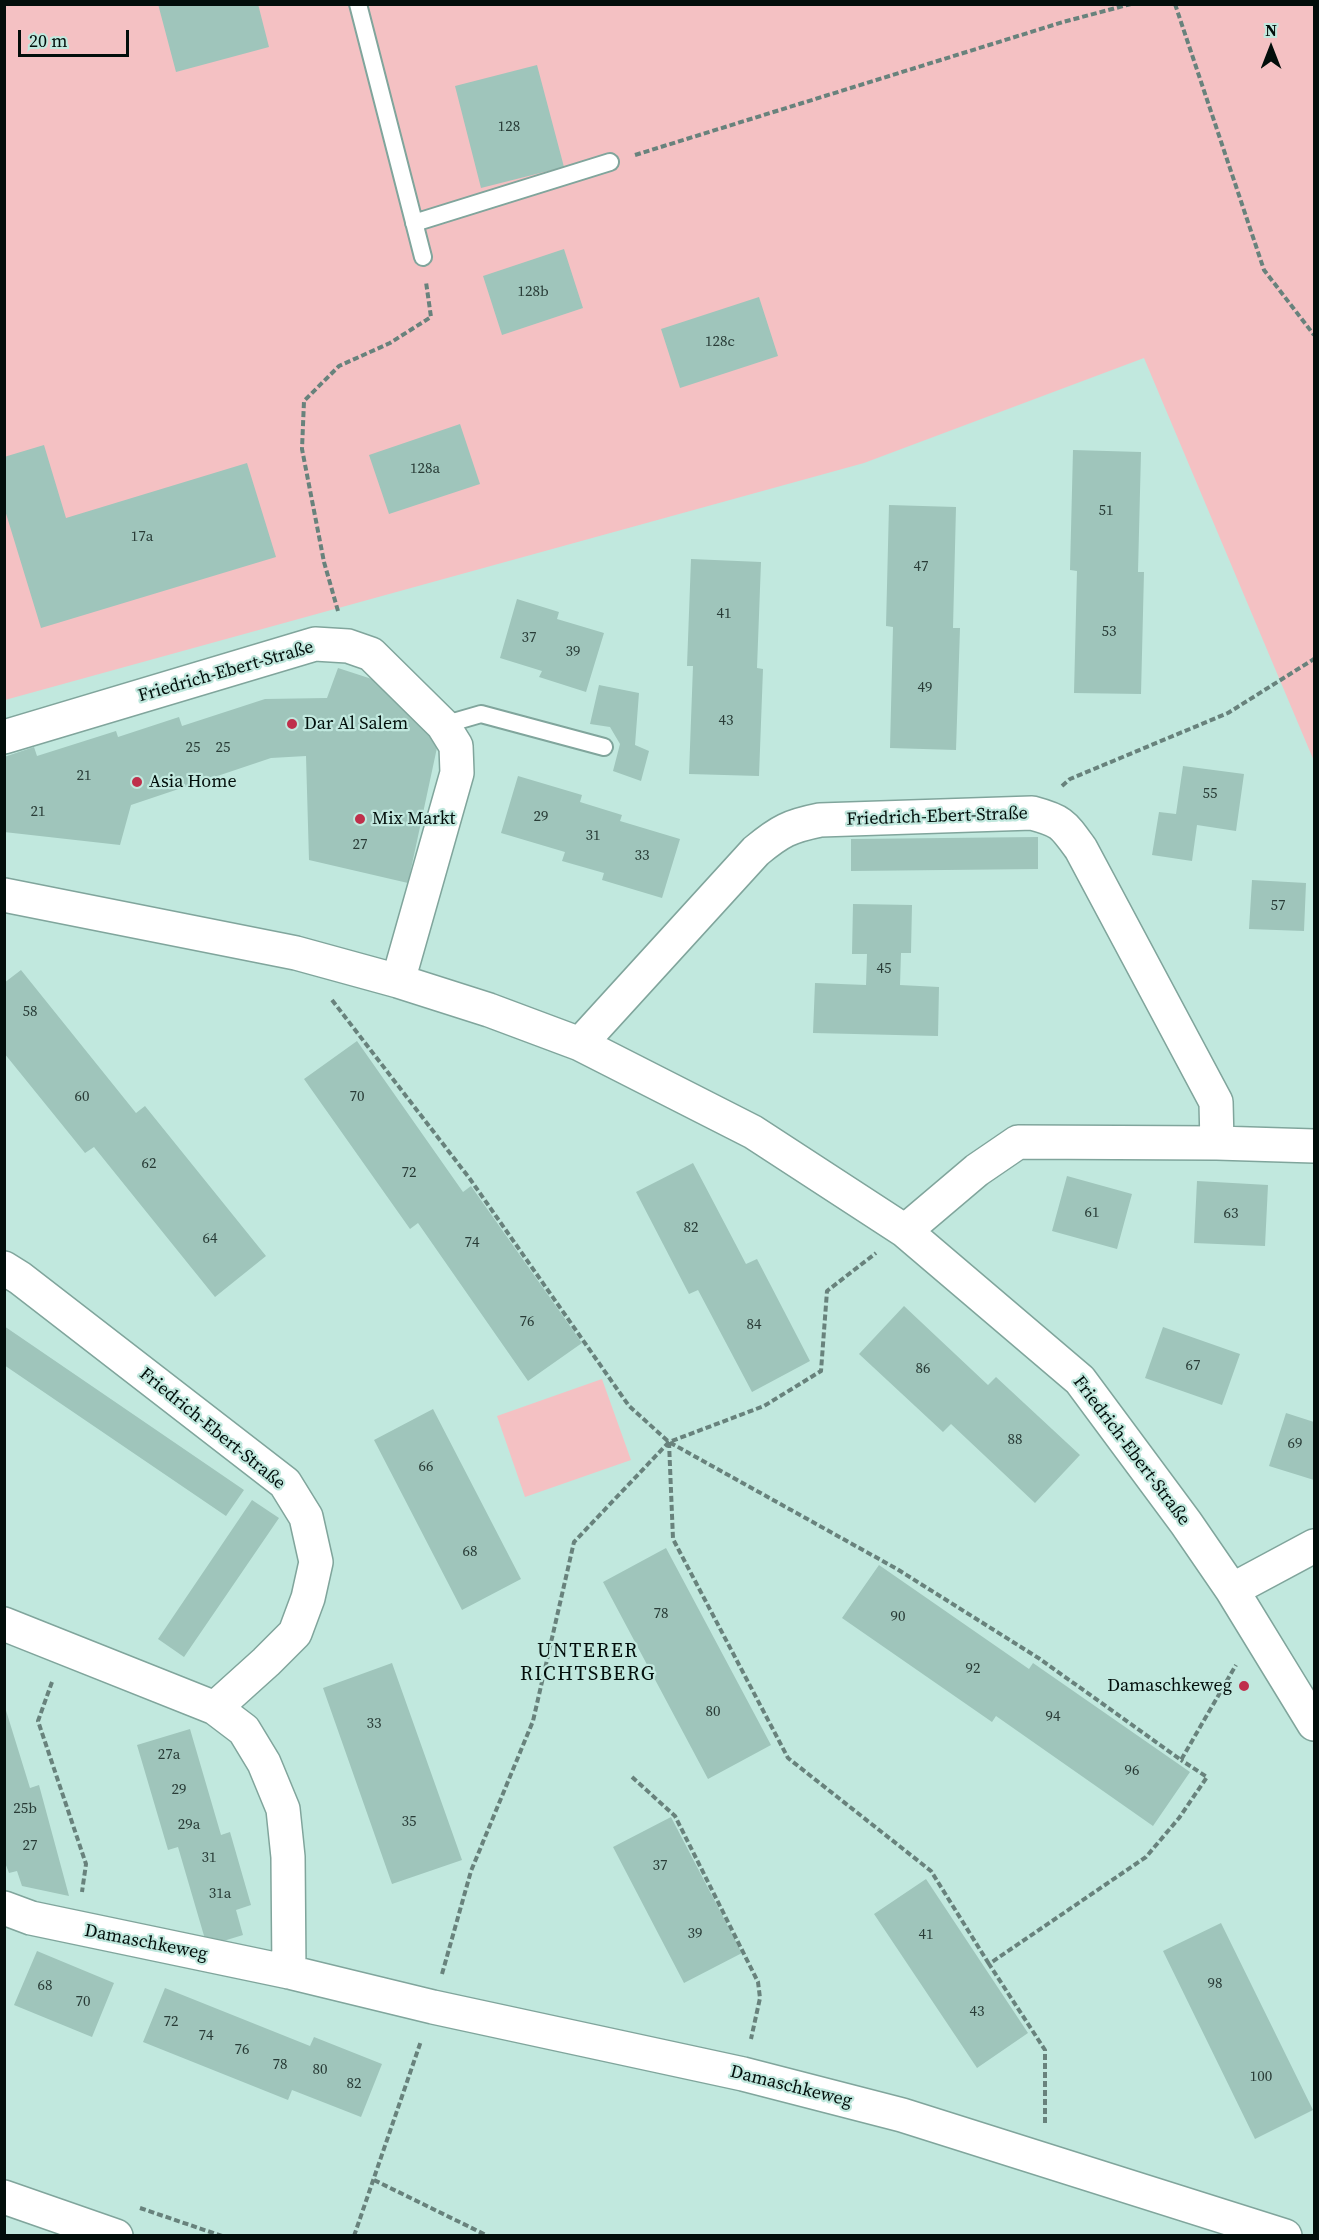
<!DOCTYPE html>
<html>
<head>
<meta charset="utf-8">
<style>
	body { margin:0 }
	#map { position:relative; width:1319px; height:2240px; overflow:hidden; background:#c1e8de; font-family:"Source Serif 4",serif }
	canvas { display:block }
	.frame { position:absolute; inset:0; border:6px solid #020e0b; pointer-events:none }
	.north { position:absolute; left:1241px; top:18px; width:60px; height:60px; -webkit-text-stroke:4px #c1e8de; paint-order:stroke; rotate:0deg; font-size:16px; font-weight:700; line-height:24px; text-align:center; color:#020e0b }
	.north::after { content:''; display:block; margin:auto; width:21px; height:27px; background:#020e0b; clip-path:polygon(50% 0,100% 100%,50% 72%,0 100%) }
	.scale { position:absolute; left:18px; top:30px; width:111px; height:27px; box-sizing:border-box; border:3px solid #020e0b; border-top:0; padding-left:8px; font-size:18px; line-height:21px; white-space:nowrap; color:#020e0b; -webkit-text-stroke:4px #c1e8de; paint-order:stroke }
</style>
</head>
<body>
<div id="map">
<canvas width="1319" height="2240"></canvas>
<div class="frame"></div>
<div class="north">N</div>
<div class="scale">20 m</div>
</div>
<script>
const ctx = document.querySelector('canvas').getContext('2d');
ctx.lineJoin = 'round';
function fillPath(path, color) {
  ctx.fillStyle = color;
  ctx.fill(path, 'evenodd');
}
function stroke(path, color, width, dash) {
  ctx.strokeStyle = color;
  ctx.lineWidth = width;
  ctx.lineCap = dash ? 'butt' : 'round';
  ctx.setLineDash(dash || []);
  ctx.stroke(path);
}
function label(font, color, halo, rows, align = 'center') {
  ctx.font = font + ' "Source Serif 4",serif';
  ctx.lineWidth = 4.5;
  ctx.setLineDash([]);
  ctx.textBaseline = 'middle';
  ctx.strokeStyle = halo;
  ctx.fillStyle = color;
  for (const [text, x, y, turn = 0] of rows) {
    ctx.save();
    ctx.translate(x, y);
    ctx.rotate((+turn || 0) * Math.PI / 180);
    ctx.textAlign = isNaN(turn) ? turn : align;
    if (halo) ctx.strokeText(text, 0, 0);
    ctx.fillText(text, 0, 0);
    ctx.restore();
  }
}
fillPath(new Path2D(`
	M5,5H1314V761L1144,358L864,463L5,700Z
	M602,1379L631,1460L525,1497L497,1416Z`), '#f4c1c3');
fillPath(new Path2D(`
	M158,4H258L269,47L176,72Z
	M537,65L564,167L481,188L455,86Z
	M564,249L583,308L502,335L483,276Z
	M759,297L778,356L680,388L661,329Z
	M460,424L480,484L389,514L369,455Z
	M44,445L66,518L247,463L276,557L41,628L4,507V457Z
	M1073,450L1141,452L1138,572H1144L1141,694L1074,693L1077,571L1070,570Z
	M889,505L956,507L953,628H960L956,750L890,748L893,627L886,626Z
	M691,559L761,562L757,668L763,669L759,776L689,774L693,666H687Z
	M517,599L559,612L557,619L604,633L586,692L539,677L542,671L500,658Z
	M338,668L378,681L438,743L408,883L309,860L306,756L271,758L131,805L120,845L4,832V757L34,747L37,756L116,731L118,737L179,717L182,726L265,699L327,698Z
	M599,685L639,693L635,745L649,751L641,781L613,771L620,744L610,727L590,724Z
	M1183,766L1244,774L1236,831L1197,825L1192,861L1152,855L1159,812L1176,814Z
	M518,776L582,795L580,802L622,815L620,821L680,839L662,898L602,880L604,873L562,861L565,852L501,833Z
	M1038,837V869L851,871V839Z
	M1252,880L1306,883L1304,931L1249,929Z
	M853,904L912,905L911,953H901L900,985L939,987L938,1036L813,1033L815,983L866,985L867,954H852Z
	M21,970L136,1113L145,1106L266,1256L215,1297L94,1147L85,1153L4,1053V983Z
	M357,1041L463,1192L471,1186L582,1343L528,1381L418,1223L410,1229L304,1079Z
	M693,1163L746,1264L757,1259L810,1361L752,1392L698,1290L689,1294L636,1192Z
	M1067,1176L1132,1194L1117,1249L1052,1231Z
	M1197,1181L1268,1185L1265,1246L1194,1243Z
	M904,1306L988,1385L996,1377L1080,1455L1035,1503L951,1424L943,1432L859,1354Z
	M4,1326L244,1490L226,1516L4,1365Z
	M1163,1327L1240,1354L1222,1405L1145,1378Z
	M433,1409L521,1579L462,1610L374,1440Z
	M1286,1413L1314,1422V1480L1269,1466Z
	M252,1500L279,1518L184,1657L158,1639Z
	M666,1548L771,1745L708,1779L603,1582Z
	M879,1565L1029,1669L1033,1663L1190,1772L1153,1826L996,1716L992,1722L842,1618Z
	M392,1663L462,1860L392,1884L323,1688Z
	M4,1704L30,1788L39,1785L69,1896L22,1886L17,1871L9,1873L4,1860Z
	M190,1729L221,1835L230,1832L251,1905L236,1910L243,1935L207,1946L178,1847L168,1850L137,1745Z
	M671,1817L742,1953L684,1983L613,1847Z
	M926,1879L1028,2033L977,2068L874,1914Z
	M1221,1923L1313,2110L1255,2139L1163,1951Z
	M37,1951L114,1983L92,2037L14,2005Z
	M165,1988L310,2046L314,2037L382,2064L361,2117L292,2090L288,2100L143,2042Z`), '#9fc5bb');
const lane = new Path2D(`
	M358,4L423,257
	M414,223L610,162
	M443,725L481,714L604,747`);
const street = new Path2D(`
	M4,737L315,644L348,646L371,654L443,725L456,746L457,773L398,981
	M4,895L296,953L398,981L489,1010L580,1044L753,1132L905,1231L1080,1380L1186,1523L1232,1590L1314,1724
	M580,1044L756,851C780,831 790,826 820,820L1032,813C1062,821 1063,824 1081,849L1216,1102L1217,1143L1018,1142L977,1170L905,1231
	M1217,1143L1314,1146
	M4,1268L20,1278L285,1483L306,1517L316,1562L308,1598L295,1633L266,1662L215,1708
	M1232,1590L1314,1546
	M4,1624L215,1708L244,1730L264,1763L283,1809L288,1857L289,1972
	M4,1908L31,1918L289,1972L433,2007L743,2074L902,2115L1285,2236`);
const secondary = new Path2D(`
	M4,2197L116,2236`);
stroke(lane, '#80a59c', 20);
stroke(street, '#80a59c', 36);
stroke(secondary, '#80a59c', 36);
stroke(new Path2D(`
	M1175,4L1264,270L1314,335
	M635,155L1063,22L1131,4
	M338,611L324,562L302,449L304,401L339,366L390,343L431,317L426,282
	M1062,786L1070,779L1228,713L1314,659
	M332,1000L470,1179L629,1406L669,1442L897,1569L1040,1659L1181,1760L1236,1665
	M669,1442L673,1539L788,1758L931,1871L989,1964
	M52,1682L38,1721L86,1864L82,1892
	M632,1777L675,1816L758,1982L760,1998L751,2039
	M442,1974L471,1871L533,1721L574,1542L669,1442L764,1406L821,1371L827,1291L876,1253
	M1045,2123V2050L989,1964L1146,1857L1179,1818L1207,1777L1181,1760
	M374,2180L488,2236
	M140,2208L222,2236
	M354,2236L421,2041`), '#68827c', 4, [6, 3]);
stroke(lane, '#fff', 16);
stroke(street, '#fff', 33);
stroke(secondary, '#fff', 33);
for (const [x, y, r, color] of [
	[292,724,6,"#bf2f4b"],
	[137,782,6,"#bf2f4b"],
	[360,819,6,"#bf2f4b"],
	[1244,1686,6,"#bf2f4b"]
]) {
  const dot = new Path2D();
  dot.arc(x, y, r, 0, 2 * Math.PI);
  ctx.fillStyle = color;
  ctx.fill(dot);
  stroke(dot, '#c1e8de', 2);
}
label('15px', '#293c37', null, [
	["128",509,127],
	["128b",533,292],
	["128c",720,342],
	["128a",425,469],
	["51",1106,511],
	["17a",142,537],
	["47",921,567],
	["41",724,614],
	["53",1109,632],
	["37",529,638],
	["39",573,652],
	["49",925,688],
	["43",726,721],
	["25",193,748],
	["25",223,748],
	["21",84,776],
	["55",1210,794],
	["21",38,812],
	["29",541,817],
	["31",593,836],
	["27",360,845],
	["33",642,856],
	["57",1278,906],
	["45",884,969],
	["58",30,1012],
	["60",82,1097],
	["70",357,1097],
	["62",149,1164],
	["72",409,1173],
	["61",1092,1213],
	["63",1231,1214],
	["82",691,1228],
	["64",210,1239],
	["74",472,1243],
	["76",527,1322],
	["84",754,1325],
	["67",1193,1366],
	["86",923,1369],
	["88",1015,1440],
	["69",1295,1444],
	["66",426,1467],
	["68",470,1552],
	["78",661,1614],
	["90",898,1617],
	["92",973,1669],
	["80",713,1712],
	["94",1053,1717],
	["33",374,1724],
	["27a",169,1755],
	["96",1132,1771],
	["29",179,1790],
	["25b",25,1809],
	["35",409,1822],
	["29a",189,1825],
	["27",30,1846],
	["31",209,1858],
	["37",660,1866],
	["31a",220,1894],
	["39",695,1934],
	["41",926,1935],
	["98",1215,1984],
	["68",45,1986],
	["70",83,2002],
	["43",977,2012],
	["72",171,2022],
	["74",206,2036],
	["76",242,2050],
	["78",280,2065],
	["80",320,2070],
	["100",1261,2077],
	["82",354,2084]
]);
label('18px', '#020e0b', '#c1e8de', [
	["Friedrich-Ebert-Straße",226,672,-16],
	["Friedrich-Ebert-Straße",937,817,-2],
	["Friedrich-Ebert-Straße",212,1429,39],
	["Friedrich-Ebert-Straße",1131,1451,53],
	["Damaschkeweg",146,1943,11],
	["Damaschkeweg",791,2087,14]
]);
label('18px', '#020e0b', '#c1e8de', [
	["Dar Al Salem",304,724],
	["Asia Home",149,782],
	["Mix Markt",372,819],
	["Damaschkeweg",1232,1686,"right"]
], 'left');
ctx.letterSpacing = '1.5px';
label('20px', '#020e0b', '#c1e8de', [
	["UNTERER",588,1652],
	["RICHTSBERG",588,1675]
]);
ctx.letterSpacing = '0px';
</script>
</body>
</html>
